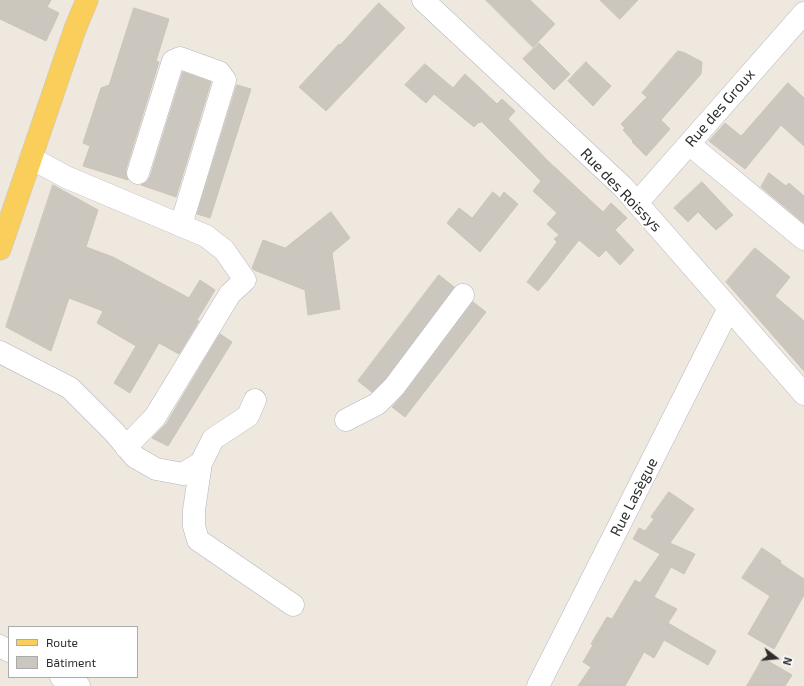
<!DOCTYPE html>
<html>
<head>
<meta charset="utf-8">
<style>
	body { margin:0 }
	#map { position:relative; width:804px; height:686px; overflow:hidden; background:#efe8df; font-family:"Exo 2",sans-serif }
	canvas { display:block }
	.legend { position:absolute; left:8px; top:626px; width:130px; height:52px; box-sizing:border-box; background:#fff; border:1px solid #ababab; margin:0; padding:5px 7px; list-style:none; font-size:12px; color:#2d2d2d }
	.legend li { display:flex; align-items:center; gap:8px; height:20px }
	.legend b { width:20px; border:1px solid #ababab }
	.north { position:absolute; left:756px; top:638px; width:40px; height:40px; -webkit-text-stroke:3px #fff; paint-order:stroke; rotate:106deg; font-size:11px; font-weight:700; line-height:16px; text-align:center; color:#2d2d2d }
	.north::after { content:''; display:block; margin:auto; width:14px; height:18px; background:#2d2d2d; clip-path:polygon(50% 0,100% 100%,50% 72%,0 100%) }
</style>
</head>
<body>
<div id="map">
<canvas width="804" height="686"></canvas>
<ul class="legend">
<li><b style="height:5px;background:#face5a"></b>Route</li>
<li><b style="height:11px;background:#cbc6be"></b>Bâtiment</li>
</ul>
<div class="north">N</div>
</div>
<script>
const ctx = document.querySelector('canvas').getContext('2d');
ctx.lineJoin = 'round';
function fillPath(path, color) {
  ctx.fillStyle = color;
  ctx.fill(path, 'evenodd');
}
function stroke(path, color, width, dash) {
  ctx.strokeStyle = color;
  ctx.lineWidth = width;
  ctx.lineCap = dash ? 'butt' : 'round';
  ctx.setLineDash(dash || []);
  ctx.stroke(path);
}
function label(font, color, halo, rows, align = 'center') {
  ctx.font = font + ' "Exo 2",sans-serif';
  ctx.lineWidth = 4;
  ctx.setLineDash([]);
  ctx.textBaseline = 'middle';
  ctx.strokeStyle = halo;
  ctx.fillStyle = color;
  for (const [text, x, y, turn = 0] of rows) {
    ctx.save();
    ctx.translate(x, y);
    ctx.rotate((+turn || 0) * Math.PI / 180);
    ctx.textAlign = isNaN(turn) ? turn : align;
    if (halo) ctx.strokeText(text, 0, 0);
    ctx.fillText(text, 0, 0);
    ctx.restore();
  }
}
const building = new Path2D(`
	M0,0H51L47,7L59,13L46,41L0,19Z
	M486,0H530L555,24L533,47Z
	M600,0H638L620,19Z
	M379,3L405,28L326,111L299,87L339,44L340,45Z
	M134,8L169,19L156,61L159,62L126,169V175L128,180L83,166L90,146L83,143L101,88L109,85Z
	M539,43L570,74L554,90L523,59Z
	M678,51L685,53L702,62L701,74L661,120L670,129L646,156L632,142L633,141L623,130L625,128L621,124L647,97L642,93Z
	M586,62L611,86L593,106L568,81Z
	M425,64L453,88L465,74L497,104L502,99L515,111L508,119L547,160L603,212L611,203L627,218L615,230L634,250L620,265L606,250L599,257L579,240L546,282L538,291L527,282L557,242L554,239L559,235L547,224L557,213L533,191L541,181L481,121L480,123L479,122L474,127L434,94L426,103L405,85Z
	M183,72L211,82L176,197L141,185L147,182L150,177Z
	M788,83L804,98V146L781,125L745,169L709,141L725,123L741,136Z
	M237,85L251,89L210,218L197,214Z
	M769,173L786,186L789,183L804,196V223L761,187Z
	M702,182L733,215L716,230L698,212L688,222L674,208Z
	M53,185L98,210L86,247L113,257L189,298L200,280L215,290L197,320L199,321L179,354L159,343L130,393L114,383L136,346L97,323L103,311L69,298L51,351L6,327Z
	M493,192L500,198L504,192L518,204L480,252L447,223L459,208L472,218Z
	M331,212L350,238L332,253L340,309L308,315L305,290L254,270L252,268L263,240L285,248Z
	M755,248L790,277L775,296L804,321V371L726,282Z
	M439,275L454,287L385,379L372,392L358,381Z
	M473,302L486,312L405,417L392,407L404,394Z
	M220,334L232,342L168,446L152,438L166,424Z
	M669,492L694,509L670,543L695,554L684,574L671,567L654,597L677,609L668,623L716,651L708,665L664,640L654,658L644,652L625,686H578L591,667L583,662L593,645L591,644L607,617L612,619L635,580L640,583L660,554L633,539L639,528L645,531L654,519L651,517Z
	M762,548L781,561L780,563L804,579V595L774,649L748,634L770,596L742,578Z
	M763,658L792,675L785,686H747Z`);
fillPath(building, '#cbc6be');
stroke(building, '#cbc4b8', 1);
const minor = new Path2D(`
	M423,0L623,187L804,394
	M689,144L804,239
	M31,158L66,177L206,236L224,250L245,280L230,294L155,417L126,447
	M138,173L173,61L180,58L219,72L225,80L181,225
	M637,203L804,13
	M0,352L70,388L114,432L135,457L156,469L183,474L201,463L213,439L248,416L255,400
	M346,420L377,404L394,387L463,295
	M201,463L194,510V526L198,540L293,605
	M0,646L9,651
	M61,677L79,686
	M538,686L729,308`);
const major = new Path2D(`
	M0,249L75,29L87,0`);
stroke(minor, '#b3b6c1', 23);
stroke(major, '#c8c8c8', 23);
stroke(minor, '#fff', 22);
stroke(major, '#face5a', 22);
label('15px', '#2d2d2d', '#fff', [
	["Rue des Groux",720,108,-49],
	["Rue des Roissys",621,190,46],
	["Rue Lasègue",634,497,-63]
]);
</script>
</body>
</html>
